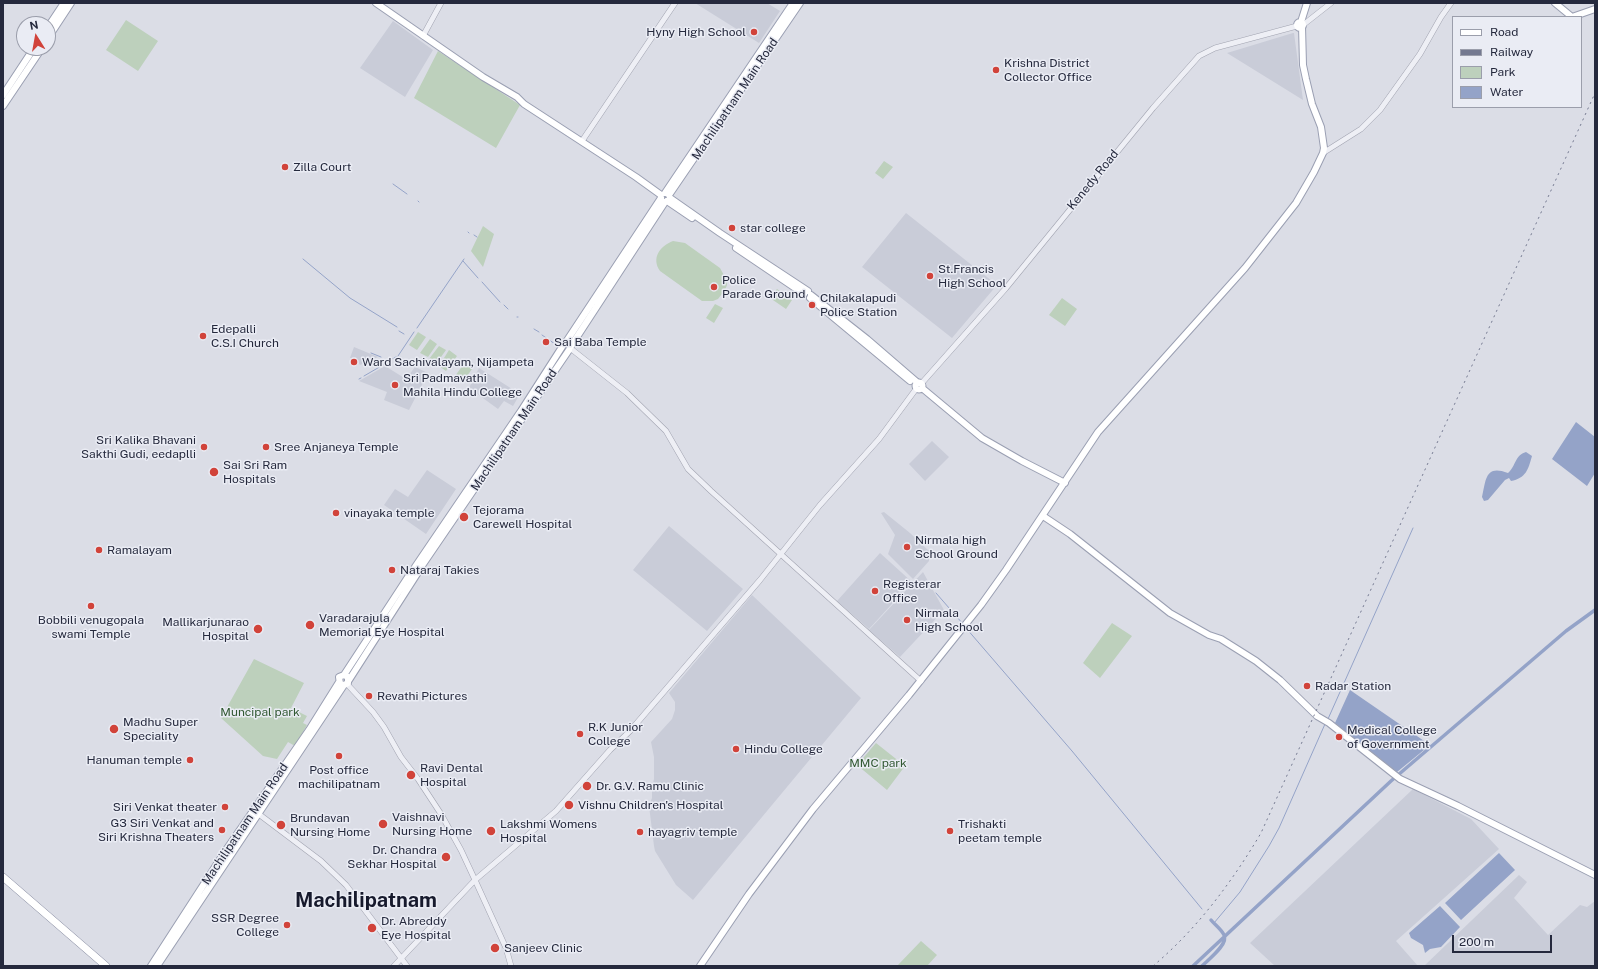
<!DOCTYPE html>
<html>
<head>
<meta charset="utf-8">
<style>
	body { margin:0 }
	#map { position:relative; width:1598px; height:969px; overflow:hidden; background:#dbdde6; font-family:"Public Sans",sans-serif }
	canvas { display:block }
	.frame { position:absolute; inset:0; border:4px solid #25293d; pointer-events:none }
	.legend { position:absolute; left:1452px; top:16px; width:130px; height:92px; box-sizing:border-box; background:#eaecf4; border:1px solid #9b9eab; margin:0; padding:5px 7px; list-style:none; font-size:12px; color:#25293d }
	.legend li { display:flex; align-items:center; gap:8px; height:20px }
	.legend b { width:20px; border:1px solid #9b9eab }
	.north { position:absolute; left:16px; top:16px; width:40px; height:40px; box-sizing:border-box; background:#eaecf4; border:1px solid #9b9eab; border-radius:50%; rotate:349deg; font-size:11px; font-weight:700; line-height:16px; text-align:center; color:#25293d }
	.north::after { content:''; display:block; margin:auto; width:14px; height:18px; background:#d1433a; clip-path:polygon(50% 0,100% 100%,50% 72%,0 100%) }
	.scale { position:absolute; left:1452px; top:935px; width:100px; height:18px; box-sizing:border-box; border:2px solid #25293d; border-top:0; padding-left:5px; font-size:12px; line-height:14px; white-space:nowrap; color:#25293d; -webkit-text-stroke:3px #eaecf4; paint-order:stroke }
</style>
</head>
<body>
<div id="map">
<canvas width="1598" height="969"></canvas>
<div class="frame"></div>
<ul class="legend">
<li><b style="height:5px;background:#fff"></b>Road</li>
<li><b style="height:5px;background:#747990"></b>Railway</li>
<li><b style="height:11px;background:#bdd0bc"></b>Park</li>
<li><b style="height:11px;background:#94a3c8"></b>Water</li>
</ul>
<div class="north">N</div>
<div class="scale">200 m</div>
</div>
<script>
const ctx = document.querySelector('canvas').getContext('2d');
ctx.lineJoin = 'round';
function fillPath(path, color) {
  ctx.fillStyle = color;
  ctx.fill(path, 'evenodd');
}
function stroke(path, color, width, dash) {
  ctx.strokeStyle = color;
  ctx.lineWidth = width;
  ctx.lineCap = dash ? 'butt' : 'round';
  ctx.setLineDash(dash || []);
  ctx.stroke(path);
}
function label(font, color, halo, rows, align = 'center') {
  ctx.font = font + ' "Public Sans",sans-serif';
  ctx.lineWidth = 3;
  ctx.setLineDash([]);
  ctx.textBaseline = 'middle';
  ctx.strokeStyle = halo;
  ctx.fillStyle = color;
  for (const [text, x, y, turn = 0] of rows) {
    ctx.save();
    ctx.translate(x, y);
    ctx.rotate((+turn || 0) * Math.PI / 180);
    ctx.textAlign = isNaN(turn) ? turn : align;
    if (halo) ctx.strokeText(text, 0, 0);
    ctx.fillText(text, 0, 0);
    ctx.restore();
  }
}
fillPath(new Path2D(`
	M695,3H767L780,11L759,43Z
	M393,21L433,50L405,97L360,68Z
	M1294,33L1303,100L1227,53L1293,33Z
	M906,213L997,285L952,338L862,267Z
	M354,347L378,357L360,365L356,358H350Z
	M385,366L406,379L415,367L428,373L409,410L384,400L387,392L359,381Z
	M479,368L520,394L513,406L504,401L498,409L469,388Z
	M932,441L949,457L925,481L909,464Z
	M427,470L456,489L426,534L384,505L395,489L408,497Z
	M884,512L910,533L929,551V561L913,579L888,554L895,535L881,513Z
	M669,526L743,589L707,631L633,570Z
	M880,553L912,582L869,629L837,601Z
	M923,572L944,610L900,657L869,630Z
	M752,595L861,698L693,900L676,885L655,851L654,846L649,806L652,798V788L654,779V757L651,742L672,719L675,710V702L669,693Z
	M1413,789L1471,819L1499,849L1396,941L1418,966H1275L1250,943Z
	M1519,875L1527,882L1514,898L1548,935L1580,905L1587,907L1595,901V966H1424Z`), '#c9ccd8');
fillPath(new Path2D(`
	M126,20L158,41L138,71L106,50Z
	M438,51L520,105L496,148L414,98Z
	M884,161L893,167L883,179L875,173Z
	M483,226L494,234L483,267L471,251Z
	M673,241L685,243L720,268L726,279L727,285L725,290L718,299L713,301H702L660,271C651,258 660,246 673,241Z
	M777,289L792,300L786,309L770,298Z
	M1062,298L1077,309L1065,326L1049,315Z
	M715,304L723,308L714,323L706,318Z
	M418,332L426,337L417,350L409,345Z
	M430,339L437,344L428,357L420,353Z
	M439,346L446,350L436,364L429,359Z
	M449,350L457,356L446,371L439,366Z
	M466,361L474,366L463,382L455,376Z
	M1112,623L1132,636L1100,678L1083,663Z
	M254,659L304,683L291,708L307,716L303,723L307,725L295,746L288,742L277,759L263,756L221,718Z
	M876,743L905,766L887,790L857,765Z
	M921,941L937,955L927,966H897Z`), '#bdd0bc');
fillPath(new Path2D(`
	M1576,422L1595,437V473L1587,486L1552,459Z
	M1526,452L1532,456C1528,470 1526,478 1511,481L1509,478L1505,480L1488,500L1484,501L1482,497C1486,480 1485,464 1508,473C1516,466 1515,455 1526,452Z
	M1350,690L1430,745L1397,772L1335,723Z
	M1499,853L1515,870L1461,920L1445,903Z
	M1440,906L1460,927L1441,947L1430,949L1425,953L1423,945L1411,938L1409,933Z`), '#94a3c8');
stroke(new Path2D(`
	M393,184L407,194
	M418,201L419,202
	M468,232L469,233
	M474,235L477,237
	M303,259L350,298L397,327
	M463,261L478,278
	M482,282L500,302
	M504,305L508,309
	M517,317H518
	M417,328L464,259
	M534,329L539,332
	M399,331L404,334
	M542,335L555,344
	M371,353L381,357
	M398,356L414,332
	M394,358L396,357
	M384,360L386,363
	M390,361L392,359
	M364,376L383,365
	M359,379L361,378
	M936,593L963,624
	M966,628L1072,751L1202,909
	M1328,719L1413,528
	M1214,923L1240,892L1269,846L1279,828L1325,724`), '#94a3c8', 1);
stroke(new Path2D(`
	M1193,966L1391,781L1566,631L1595,610
	M1202,966C1208,960 1229,944 1224,935C1221,929 1215,925 1211,920`), '#94a3c8', 3.5);
const minor = new Path2D(`
	M1303,25L1331,3
	M423,36L441,3
	M582,141L675,3
	M1323,153L1361,129L1380,110L1420,54L1441,17L1451,3
	M570,348L627,393L666,431L688,469L711,491L921,681
	M921,384L1006,288L1153,108L1199,56L1215,48L1297,26
	M347,684L373,712L384,727L401,757L418,779L441,814L461,850L475,880L506,948L511,966
	M256,812L321,861L346,885L407,966
	M394,966L475,880L556,811L610,750L630,731L760,580L820,505L879,439L916,389`);
const major = new Path2D(`
	M376,3L483,77L517,97L524,104L636,177L661,195
	M1555,3L1572,17L1595,9
	M1301,22L1307,3
	M1297 25a3 3 0 1 1 6 0a3 3 0 1 1-6 0Z
	M48,27L64,3
	M48,38L71,3
	M3,95L34,48
	M3,106L42,48
	M665,193L793,3
	M669,195L800,3
	M670,198L720,233L808,291
	M667,201L692,218
	M736,248L804,294
	M811,295L867,339L918,383
	M810,298L910,381
	M566,342L661,198
	M571,346L665,202
	M915.5 386a3.5 3.5 0 1 1 7 0a3.5 3.5 0 1 1-7 0Z
	M922,388L982,438L1022,461L1065,483
	M1043,516L1070,534L1170,613L1209,635L1221,639L1256,661L1280,680L1317,716L1329,723L1400,779L1458,806L1595,875
	M415,567L521,411L562,347
	M419,570L569,350
	M344,675L412,571
	M349,680L417,574
	M151,966L226,850L309,730L339,682
	M157,966L344,685L348,683V677L344,675L339,677L340,684L344,685
	M700,966L749,894L813,809L909,695L981,605L1006,570L1098,432L1245,268L1296,203L1314,172L1323,153L1324,148L1321,127L1312,104L1306,79L1303,65L1302,26`);
const highway = new Path2D(`
	M3,877L106,966`);
stroke(minor, '#a1a3b0', 6);
stroke(major, '#9a9fb2', 8);
stroke(highway, '#82879d', 8);
stroke(minor, '#eeeff5', 5);
stroke(major, '#fff', 6);
stroke(highway, '#fff', 7);
stroke(new Path2D(`
	M1153,966C1197,929 1232,882 1261,833L1595,93`), '#747990', 1, [2, 4]);
for (const [x, y, r, color] of [
	[754,32,4,"#d1433a"],
	[996,70,4,"#d1433a"],
	[285,167,4,"#d1433a"],
	[732,228,4,"#d1433a"],
	[930,276,4,"#d1433a"],
	[714,287,4,"#d1433a"],
	[812,305,4,"#d1433a"],
	[203,336,4,"#d1433a"],
	[546,342,4,"#d1433a"],
	[354,362,4,"#d1433a"],
	[395,385,4,"#d1433a"],
	[204,447,4,"#d1433a"],
	[266,447,4,"#d1433a"],
	[214,472,5,"#d1433a"],
	[336,513,4,"#d1433a"],
	[464,517,5,"#d1433a"],
	[907,547,4,"#d1433a"],
	[99,550,4,"#d1433a"],
	[392,570,4,"#d1433a"],
	[875,591,4,"#d1433a"],
	[91,606,4,"#d1433a"],
	[907,620,4,"#d1433a"],
	[310,625,5,"#d1433a"],
	[258,629,5,"#d1433a"],
	[1307,686,4,"#d1433a"],
	[369,696,4,"#d1433a"],
	[114,729,5,"#d1433a"],
	[580,734,4,"#d1433a"],
	[1339,737,4,"#d1433a"],
	[736,749,4,"#d1433a"],
	[339,756,4,"#d1433a"],
	[190,760,4,"#d1433a"],
	[411,775,5,"#d1433a"],
	[587,786,5,"#d1433a"],
	[569,805,5,"#d1433a"],
	[225,807,4,"#d1433a"],
	[383,824,5,"#d1433a"],
	[281,825,5,"#d1433a"],
	[222,830,4,"#d1433a"],
	[491,831,5,"#d1433a"],
	[950,831,4,"#d1433a"],
	[640,832,4,"#d1433a"],
	[446,857,5,"#d1433a"],
	[287,925,4,"#d1433a"],
	[372,928,5,"#d1433a"],
	[495,948,5,"#d1433a"]
]) {
  const dot = new Path2D();
  dot.arc(x, y, r, 0, 2 * Math.PI);
  ctx.fillStyle = color;
  ctx.fill(dot);
  stroke(dot, '#eaecf4', 1.5);
}
label('12px', '#25293d', '#eaecf4', [
	["Hyny High School",746,32,"right"],
	["Krishna District",1004,63],
	["Collector Office",1004,77],
	["Zilla Court",293,167],
	["star college",740,228],
	["St.Francis",938,269],
	["High School",938,283],
	["Police",722,280],
	["Parade Ground",722,294],
	["Chilakalapudi",820,298],
	["Police Station",820,312],
	["Edepalli",211,329],
	["C.S.I Church",211,343],
	["Sai Baba Temple",554,342],
	["Ward Sachivalayam, Nijampeta",362,362],
	["Sri Padmavathi",403,378],
	["Mahila Hindu College",403,392],
	["Sri Kalika Bhavani",196,440,"right"],
	["Sakthi Gudi, eedaplli",196,454,"right"],
	["Sree Anjaneya Temple",274,447],
	["Sai Sri Ram",223,465],
	["Hospitals",223,479],
	["Tejorama",473,510],
	["Carewell Hospital",473,524],
	["vinayaka temple",344,513],
	["Nirmala high",915,540],
	["School Ground",915,554],
	["Ramalayam",107,550],
	["Nataraj Takies",400,570],
	["Registerar",883,584],
	["Office",883,598],
	["Nirmala",915,613],
	["High School",915,627],
	["Varadarajula",319,618],
	["Memorial Eye Hospital",319,632],
	["Bobbili venugopala",91,620,"center"],
	["swami Temple",91,634,"center"],
	["Mallikarjunarao",249,622,"right"],
	["Hospital",249,636,"right"],
	["Radar Station",1315,686],
	["Revathi Pictures",377,696],
	["Madhu Super",123,722],
	["Speciality",123,736],
	["R.K Junior",588,727],
	["College",588,741],
	["Medical College",1347,730],
	["of Government",1347,744],
	["Hindu College",744,749],
	["Hanuman temple",182,760,"right"],
	["Ravi Dental",420,768],
	["Hospital",420,782],
	["Post office",339,770,"center"],
	["machilipatnam",339,784,"center"],
	["Dr. G.V. Ramu Clinic",596,786],
	["Vishnu Children's Hospital",578,805],
	["Siri Venkat theater",217,807,"right"],
	["Vaishnavi",392,817],
	["Nursing Home",392,831],
	["Brundavan",290,818],
	["Nursing Home",290,832],
	["G3 Siri Venkat and",214,823,"right"],
	["Siri Krishna Theaters",214,837,"right"],
	["Lakshmi Womens",500,824],
	["Hospital",500,838],
	["Trishakti",958,824],
	["peetam temple",958,838],
	["hayagriv temple",648,832],
	["Dr. Chandra",437,850,"right"],
	["Sekhar Hospital",437,864,"right"],
	["SSR Degree",279,918,"right"],
	["College",279,932,"right"],
	["Dr. Abreddy",381,921],
	["Eye Hospital",381,935],
	["Sanjeev Clinic",504,948]
], 'left');
label('12px', '#25293d', '#eaecf4', [
	["Machilipatnam Main Road",735,99,-56],
	["Kenedy Road",1093,180,-51],
	["Machilipatnam Main Road",514,430,-56],
	["Machilipatnam Main Road",245,824,-56]
]);
label('12px', '#325933', '#eaecf4', [
	["Muncipal park",260,712],
	["MMC park",878,763]
]);
label('bold 20px', '#171a2d', '#eaecf4', [
	["Machilipatnam",366,901]
]);
</script>
</body>
</html>
